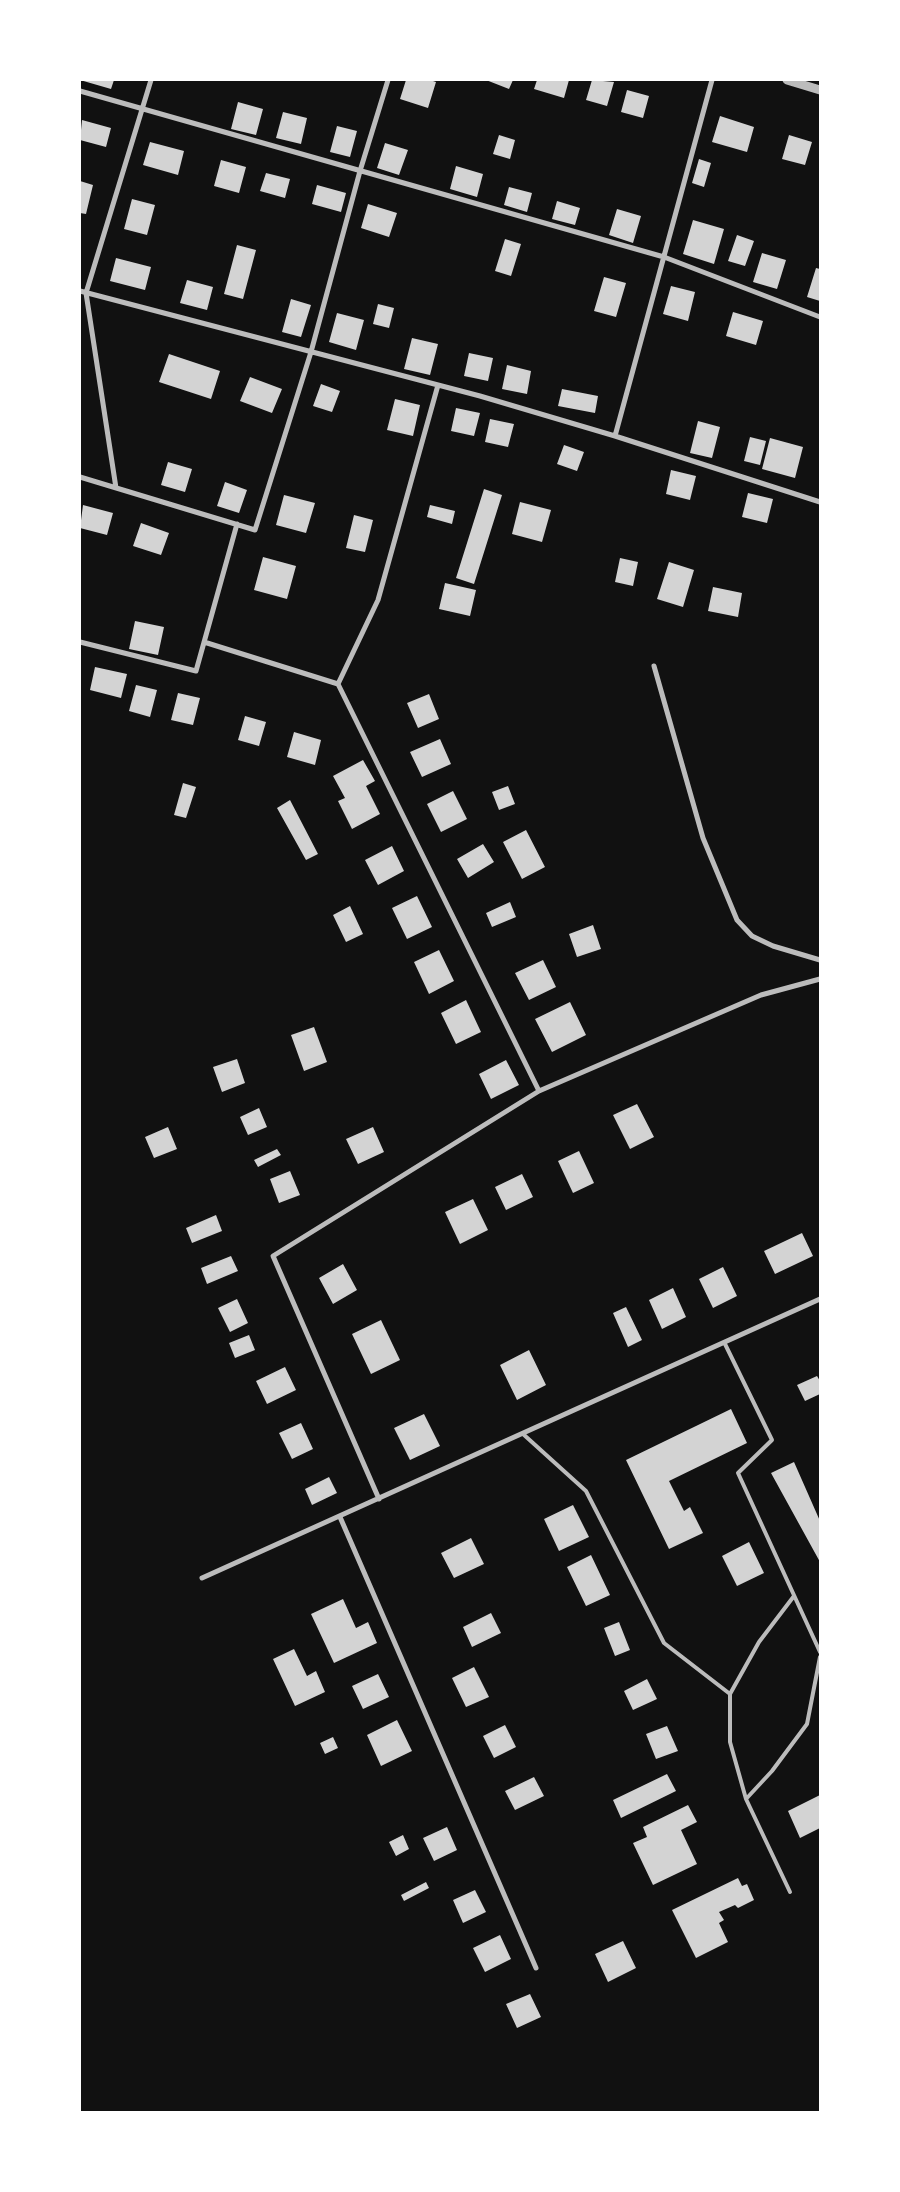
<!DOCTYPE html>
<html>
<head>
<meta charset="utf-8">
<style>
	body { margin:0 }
	#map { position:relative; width:900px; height:2192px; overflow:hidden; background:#111; font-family:"IBM Plex Serif",serif }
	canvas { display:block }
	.frame { position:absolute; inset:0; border:81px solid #fff; pointer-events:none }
</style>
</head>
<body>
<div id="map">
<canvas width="900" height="2192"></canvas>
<div class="frame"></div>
</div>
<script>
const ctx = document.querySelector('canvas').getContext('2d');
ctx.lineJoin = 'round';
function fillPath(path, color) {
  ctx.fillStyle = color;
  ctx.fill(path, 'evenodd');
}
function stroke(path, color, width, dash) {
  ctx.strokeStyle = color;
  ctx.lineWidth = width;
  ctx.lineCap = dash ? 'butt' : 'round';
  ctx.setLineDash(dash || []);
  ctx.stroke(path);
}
fillPath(new Path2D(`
	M80,80H114L111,89Z
	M406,80H430L436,82L428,108L400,99Z
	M486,80H513L509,89Z
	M537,80H569L564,98L534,89Z
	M592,80L614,82L607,106L586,100Z
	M627,90L649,96L643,118L621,112Z
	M238,102L263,109L256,135L231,129Z
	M283,112L307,118L301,144L276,138Z
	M720,116L754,127L747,152L712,142Z
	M82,120L111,128L106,147L80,140Z
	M337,126L357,131L350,157L330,152Z
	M499,135L515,140L510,159L493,154Z
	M789,135L812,142L805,165L782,159Z
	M150,142L184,151L178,175L143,165Z
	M385,143L408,150L399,175L377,168Z
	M699,159L711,163L704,187L692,183Z
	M221,160L246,167L239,193L214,186Z
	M456,166L483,174L477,197L450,189Z
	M266,173L290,179L285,198L260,191Z
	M80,181L93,185L86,214L80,213Z
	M317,185L346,193L341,212L312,204Z
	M509,187L532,193L527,212L504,205Z
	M132,199L155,205L147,235L124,229Z
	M557,201L580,208L575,225L552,219Z
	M368,204L397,213L389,237L361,228Z
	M617,209L641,216L633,243L609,235Z
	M693,220L724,229L714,264L683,254Z
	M737,235L754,241L745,266L728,261Z
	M505,239L521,244L511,276L495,271Z
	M237,245L256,250L243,299L224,294Z
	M762,253L786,260L777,289L753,282Z
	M116,258L151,267L145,290L110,281Z
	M816,268L820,269V301L807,297Z
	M604,277L626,283L616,317L594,311Z
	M187,280L213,287L207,310L180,303Z
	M671,286L695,292L688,321L663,314Z
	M291,299L311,305L301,337L282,332Z
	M378,304L394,308L389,328L373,324Z
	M733,312L763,321L756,345L726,336Z
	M337,313L364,320L356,350L329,342Z
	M412,338L438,344L430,375L404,369Z
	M469,353L493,358L488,381L464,376Z
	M169,354L220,371L211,399L159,382Z
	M507,365L531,371L527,394L502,389Z
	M250,377L282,389L272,413L240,401Z
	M321,384L340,391L332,412L313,406Z
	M562,389L598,396L595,413L558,406Z
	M395,399L420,405L413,436L387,430Z
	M456,408L480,413L474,436L451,431Z
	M490,419L514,424L508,447L485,442Z
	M698,421L720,427L712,458L690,453Z
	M750,437L766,441L760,465L744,461Z
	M770,438L803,447L795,478L762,469Z
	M564,445L584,452L577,471L557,464Z
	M168,462L192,469L185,492L161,485Z
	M671,470L696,476L690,500L666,494Z
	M225,482L247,490L239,513L217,506Z
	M484,489L502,495L474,584L456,578Z
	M748,493L773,499L767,523L742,517Z
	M284,495L315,503L306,533L276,525Z
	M520,502L551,510L542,542L512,534Z
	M83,505L113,513L107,535L80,528Z
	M430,505L455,511L452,524L427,517Z
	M354,515L373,520L365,552L346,548Z
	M141,523L169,533L161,555L133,546Z
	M263,557L296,566L287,599L254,590Z
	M620,558L638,562L633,586L615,582Z
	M669,562L694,570L683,607L657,599Z
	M445,583L476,590L470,616L439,609Z
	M713,587L742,593L738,617L708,611Z
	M135,621L164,627L158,655L129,649Z
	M95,667L127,674L121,698L90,690Z
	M136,685L157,690L150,717L129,711Z
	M178,693L200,698L193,725L171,720Z
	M429,694L439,719L418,728L407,703Z
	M245,716L266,722L259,746L238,740Z
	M294,732L321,740L315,765L287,757Z
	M440,739L451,764L422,777L410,752Z
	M363,760L375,781L366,786L380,814L352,829L338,801L345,798L333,776Z
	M183,783L196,787L186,818L174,815Z
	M508,786L515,804L499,810L492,792Z
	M453,791L467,819L441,832L427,804Z
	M290,800L318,854L306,860L277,808Z
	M526,830L545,867L522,879L503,842Z
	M483,844L494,862L468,878L457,859Z
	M392,846L404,871L378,885L365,860Z
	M417,896L432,927L407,939L392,908Z
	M510,902L516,917L492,927L486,913Z
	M350,906L363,934L346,942L333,915Z
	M593,925L601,949L577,957L569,934Z
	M439,950L454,981L429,994L414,962Z
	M543,960L556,987L529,1000L515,973Z
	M466,1000L481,1032L456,1044L441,1013Z
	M570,1002L586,1035L552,1052L535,1019Z
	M314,1027L327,1062L304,1071L291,1035Z
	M237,1059L245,1083L222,1092L213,1067Z
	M506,1060L519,1085L491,1099L479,1074Z
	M637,1104L654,1137L630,1149L613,1115Z
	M259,1108L267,1127L248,1135L240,1117Z
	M168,1127L177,1149L154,1158L145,1137Z
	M373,1127L384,1152L358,1164L346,1139Z
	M277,1149L281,1155L258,1167L254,1160Z
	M579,1151L594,1183L573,1193L558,1161Z
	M290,1171L300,1195L279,1203L270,1179Z
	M522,1174L533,1197L506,1210L495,1187Z
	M473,1199L488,1230L460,1244L445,1212Z
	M216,1215L222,1231L192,1243L186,1228Z
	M802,1233L813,1256L775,1274L764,1251Z
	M231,1256L238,1271L207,1284L201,1268Z
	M343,1264L357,1290L333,1304L319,1278Z
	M723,1267L737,1296L713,1308L699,1279Z
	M673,1288L686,1317L662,1329L649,1300Z
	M237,1299L248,1323L230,1332L218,1308Z
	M626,1307L642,1340L628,1347L613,1313Z
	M381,1320L400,1360L371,1374L352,1334Z
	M249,1335L255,1350L235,1358L229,1343Z
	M529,1350L546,1385L517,1400L500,1365Z
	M285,1367L296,1390L267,1404L256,1381Z
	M817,1376L820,1381V1394L805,1401L797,1385Z
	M731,1409L747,1443L669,1481L684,1511L690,1507L703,1533L669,1549L626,1460Z
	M424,1414L440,1446L410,1460L394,1428Z
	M301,1423L313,1449L292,1459L279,1433Z
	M794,1462L820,1521V1562L771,1473Z
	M329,1477L337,1493L312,1505L305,1489Z
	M573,1505L589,1537L559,1551L544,1519Z
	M471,1538L484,1564L454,1578L441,1553Z
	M749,1542L764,1573L737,1586L722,1556Z
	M591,1555L610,1595L586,1606L567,1567Z
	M343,1599L356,1628L368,1622L377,1643L334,1663L311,1614Z
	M491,1613L501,1633L472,1647L463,1627Z
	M619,1622L630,1650L615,1656L604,1628Z
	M294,1649L307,1676L316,1671L325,1692L295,1706L273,1659Z
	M474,1667L489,1697L466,1707L452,1678Z
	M378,1674L389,1697L363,1709L352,1686Z
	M647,1679L657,1699L633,1710L624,1691Z
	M397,1720L412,1751L381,1766L367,1735Z
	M505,1725L516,1747L494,1758L483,1736Z
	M667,1726L678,1751L656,1759L646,1734Z
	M333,1737L338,1748L325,1754L320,1743Z
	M667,1774L676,1791L621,1818L613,1800Z
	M534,1777L544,1796L515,1810L505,1791Z
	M820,1795V1828L800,1838L788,1811Z
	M688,1805L697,1822L681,1830L697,1864L653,1885L633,1843L647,1837L643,1827Z
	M447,1827L457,1850L434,1861L423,1838Z
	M403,1835L409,1849L396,1856L389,1842Z
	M738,1878L742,1886L747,1884L754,1900L738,1908L735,1905L719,1912L724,1920L719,1923L728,1942L696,1958L672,1910Z
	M426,1882L429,1888L404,1901L401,1895Z
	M475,1890L486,1912L463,1923L453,1900Z
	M500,1935L511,1959L485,1972L473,1948Z
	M623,1941L636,1968L608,1982L595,1954Z
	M530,1994L541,2017L517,2028L506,2004Z`), '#d3d3d3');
stroke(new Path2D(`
	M725,1344L772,1440L738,1473L820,1652
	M523,1434L586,1491L664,1643L730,1694
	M746,1799L730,1742V1694L759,1642L794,1596
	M790,1892L746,1799L772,1771L807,1724L820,1657`), '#bcbcbc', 4);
stroke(new Path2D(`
	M80,91L664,257L820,317
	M80,291L480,396L615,436L712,80
	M615,436L820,502
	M80,477L255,530L311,352L360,171L388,80
	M116,488L86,293L151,80
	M80,642L196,671L237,524
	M204,642L338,684
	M654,666L703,838L737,920L752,936L773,946L820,960
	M338,684L539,1091
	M338,684L378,600L438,385
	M379,1499L273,1256L539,1091L761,995L820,979
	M340,1517L536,1968
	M202,1578L820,1299`), '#bcbcbc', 5);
stroke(new Path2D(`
	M787,80L820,90`), '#bcbcbc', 9);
</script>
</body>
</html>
